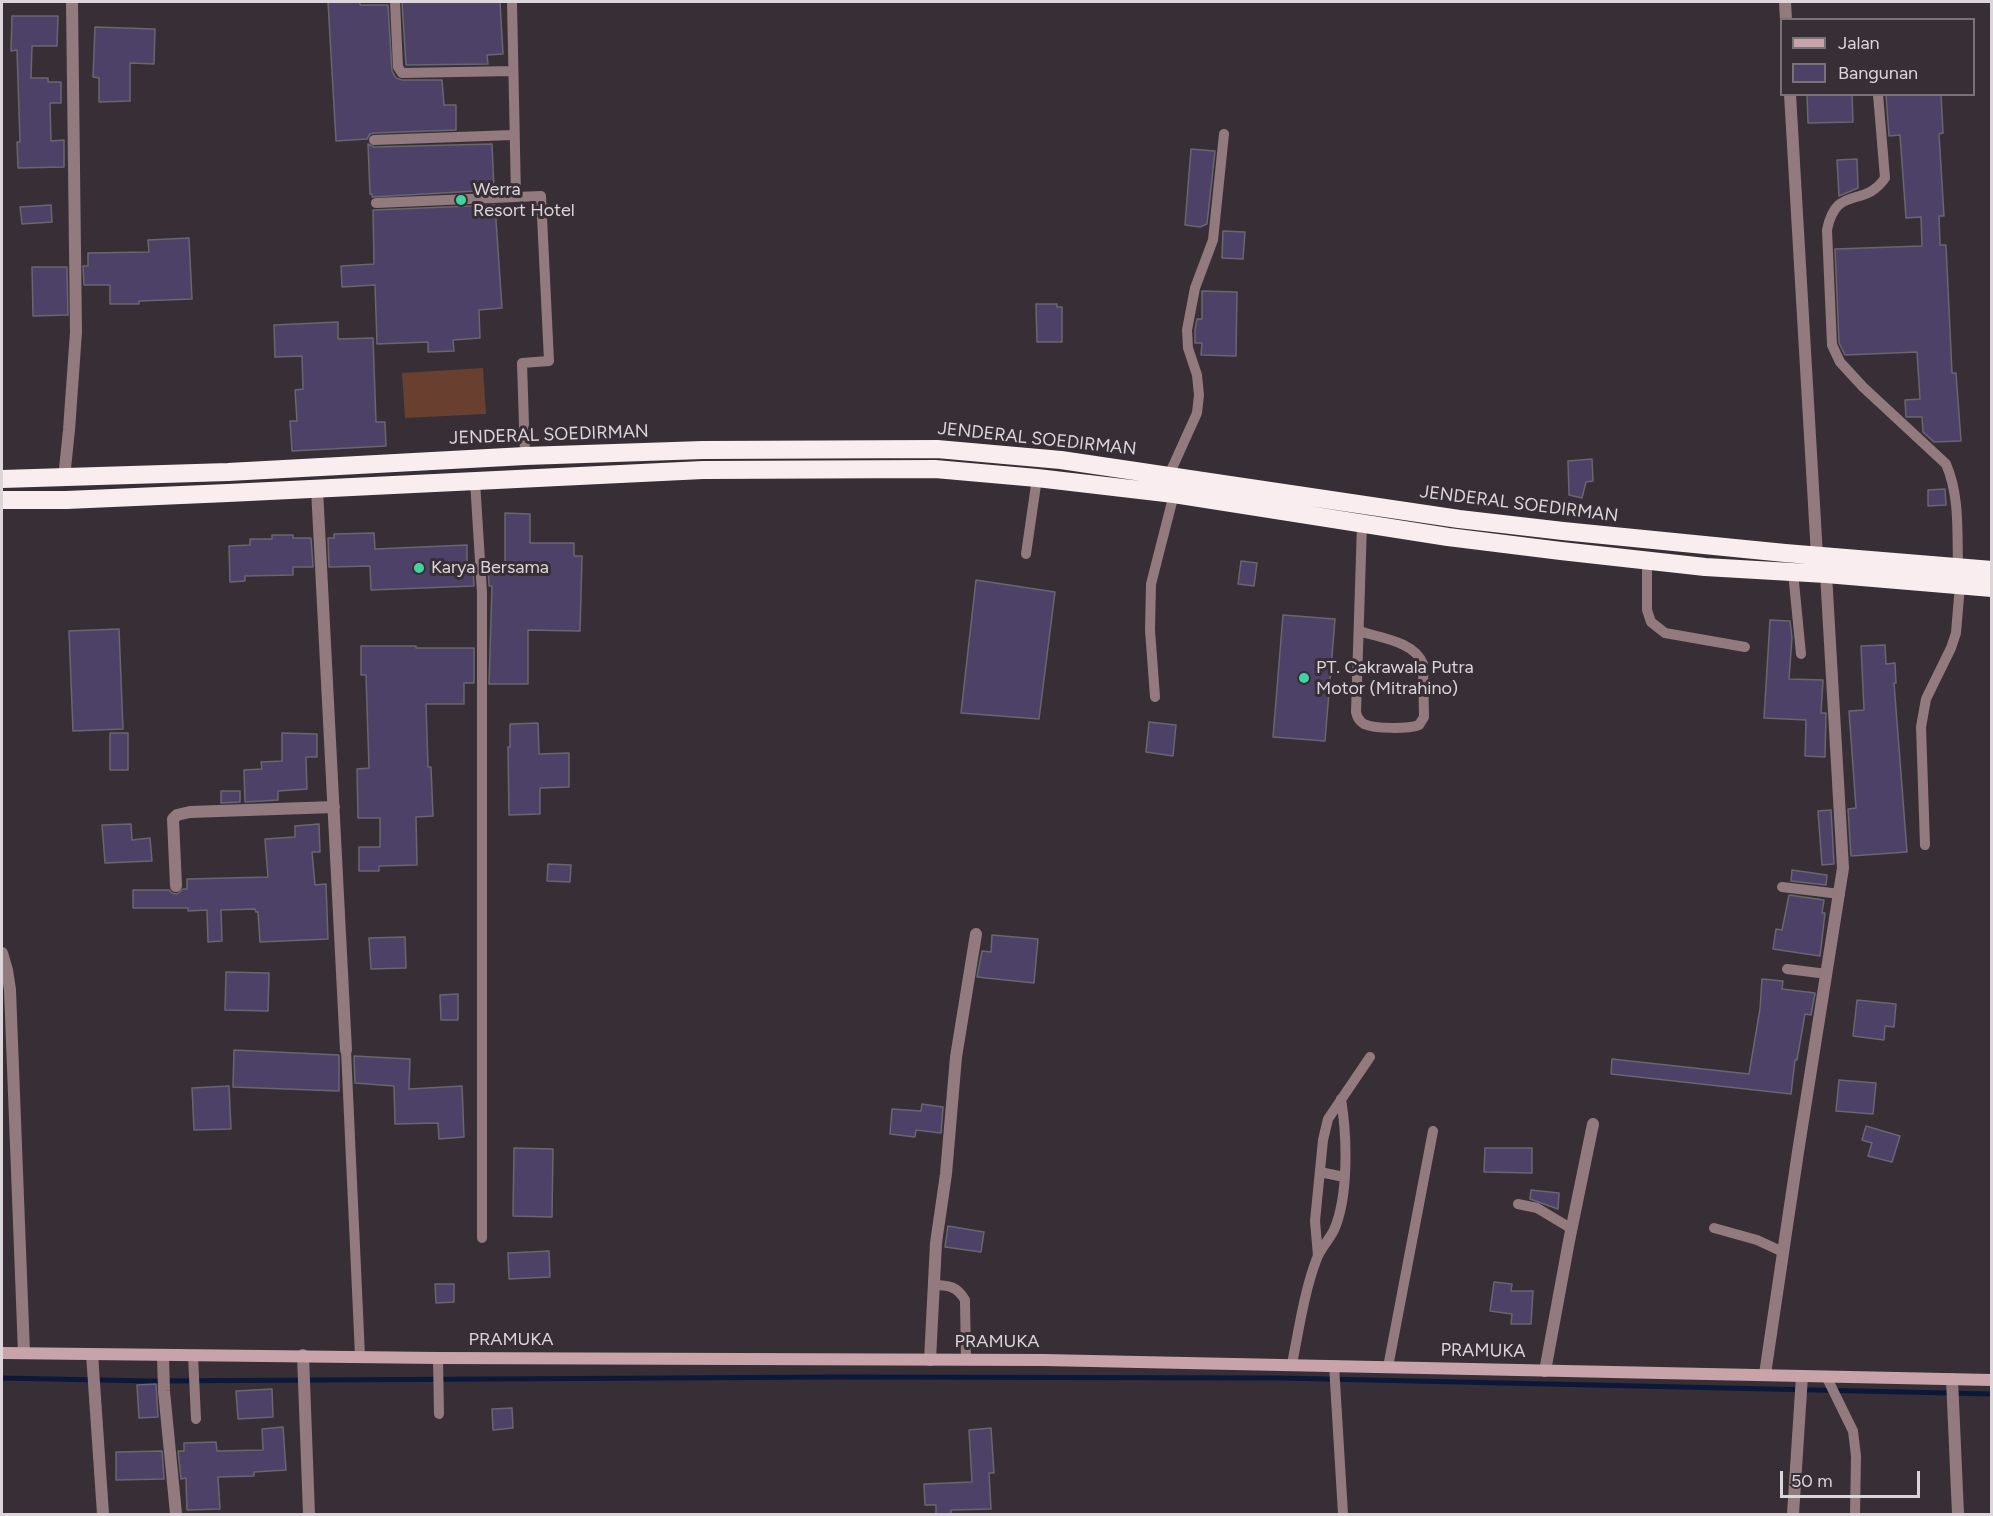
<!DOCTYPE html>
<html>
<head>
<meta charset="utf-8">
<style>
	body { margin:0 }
	#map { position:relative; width:1993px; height:1516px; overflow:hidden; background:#372f35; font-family:Figtree,sans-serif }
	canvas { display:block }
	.frame { position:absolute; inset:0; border:3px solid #dcd6db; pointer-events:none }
	.legend { position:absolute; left:1780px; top:18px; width:195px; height:78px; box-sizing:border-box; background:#372f35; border:2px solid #797277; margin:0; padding:8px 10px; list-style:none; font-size:18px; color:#dcd6db }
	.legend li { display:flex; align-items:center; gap:12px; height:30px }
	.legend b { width:30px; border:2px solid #797277 }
	.scale { position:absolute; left:1780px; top:1471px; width:140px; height:27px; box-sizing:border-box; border:3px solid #dcd6db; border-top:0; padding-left:8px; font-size:18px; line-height:21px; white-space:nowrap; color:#dcd6db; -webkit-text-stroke:4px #372f35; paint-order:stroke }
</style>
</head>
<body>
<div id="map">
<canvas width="1993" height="1516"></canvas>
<div class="frame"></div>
<ul class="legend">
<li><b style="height:8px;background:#c8a3aa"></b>Jalan</li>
<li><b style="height:16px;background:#4e4167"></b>Bangunan</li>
</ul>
<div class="scale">50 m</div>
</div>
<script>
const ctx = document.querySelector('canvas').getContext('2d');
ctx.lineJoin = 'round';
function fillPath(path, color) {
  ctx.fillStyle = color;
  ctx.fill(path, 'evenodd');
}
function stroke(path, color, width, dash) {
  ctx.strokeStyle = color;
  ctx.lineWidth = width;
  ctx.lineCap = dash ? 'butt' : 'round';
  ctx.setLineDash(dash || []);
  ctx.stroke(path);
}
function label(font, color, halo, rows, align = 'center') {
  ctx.font = font + ' Figtree,sans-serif';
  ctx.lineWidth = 6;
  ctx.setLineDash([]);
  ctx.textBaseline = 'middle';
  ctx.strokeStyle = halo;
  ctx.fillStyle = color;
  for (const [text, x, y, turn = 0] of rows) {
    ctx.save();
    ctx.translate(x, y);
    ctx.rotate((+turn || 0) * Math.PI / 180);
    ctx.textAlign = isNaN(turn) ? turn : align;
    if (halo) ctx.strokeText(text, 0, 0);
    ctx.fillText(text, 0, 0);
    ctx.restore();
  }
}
fillPath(new Path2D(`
	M483,368L486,414L405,418L402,373Z`), '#693f30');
stroke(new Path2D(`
	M2,1378L149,1381L838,1377L1281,1378L1992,1394`), '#0c1839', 5);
const building = new Path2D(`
	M328,2H360V5H388L392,71L396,78L402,80H442L444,105H456V130L374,133L370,134L367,139L336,141Z
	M402,2H500L503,54L487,55L488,64L406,65Z
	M12,16H58L57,46H32L31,78H48V82H61V103H50L51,141L64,140V167L18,168L17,142H20L17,50L11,51Z
	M95,27L155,29L154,64L130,63V101L99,102V78L93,77Z
	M1807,94H1852L1853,122L1808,123Z
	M1886,94H1941L1943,133L1939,134L1944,216H1939L1940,245H1946L1952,373H1956L1961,441L1934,442L1923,432L1922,417H1906L1905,400L1920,399L1917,352L1845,355L1839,343L1835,249L1922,246L1921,217L1906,218L1900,135L1889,136Z
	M368,144L374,147L492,144L494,190L372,197V194H370Z
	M1191,149L1215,151L1207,224L1200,227L1185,225Z
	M1857,159L1858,188L1839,196L1837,160Z
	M51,205L52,222L22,224L20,207Z
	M495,205L502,308L479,310L480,338L453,340L454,351L428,352V342L377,344L375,285L342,287L341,266L374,264L373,210Z
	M1223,231L1245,232L1243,259L1222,258Z
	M189,238L192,299L139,301V304H110V285H84L83,266H88V253L149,252L148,240Z
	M32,267H67L68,315L33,316Z
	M1202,291L1237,292L1236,356L1201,355L1202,343H1195V330L1197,319H1202Z
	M1036,304H1057V307H1062V342H1037Z
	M338,322V339L373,338L376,422H385L386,446L292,451L290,421H297L295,390L303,389L302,356L275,357L274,325Z
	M1592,459L1593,481L1586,482L1582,498L1569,495L1568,461Z
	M1945,489L1946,505L1928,506V490Z
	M505,513L530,514V543H574V556H582L580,631L528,630V684H489L492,586H489L488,568H505Z
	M374,533L375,549L467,545V568H473L474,586L371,590L370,566L329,567L328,538H334V534Z
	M272,535H293V538H311L313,567H293V575L245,576V581L230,582L229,546L250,545V539H272Z
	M1241,561L1257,563L1254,586L1238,584Z
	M976,580L1055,592L1039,719L961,713Z
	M1283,615L1335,619L1325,741L1273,737Z
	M1770,620L1790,621L1792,638L1789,679L1823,680L1821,713H1826L1825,757L1805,756L1806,720L1764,718Z
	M119,629L123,729L73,731L69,631Z
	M1885,645L1886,664L1895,663L1896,683H1894L1907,852L1851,856L1848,809L1856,808L1849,711L1864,710L1861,646Z
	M361,646H416V648H474V683H464V704H426L428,767H431L433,816L416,817L417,865L379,866V871H359V847H380V818H358L357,769L369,768L366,675H361Z
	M1149,722L1176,725L1173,756L1146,752Z
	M538,723L539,754L569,753V787L540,788V814L509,815L508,747H510V724Z
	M110,733H128V770H110Z
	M282,733L317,734V757H306L307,789L278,791V800L245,802L244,770L262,769L261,762L282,761Z
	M221,791H240V802L221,803Z
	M1831,810L1834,864L1822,865L1818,811Z
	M131,824L132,840L150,838L152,861L105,863L102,825Z
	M319,824L320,852H312L315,885L326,884L328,939L260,942L258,912H256L255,909L221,910L222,941L208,942L207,910L188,911V908H133V890H169L172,893L177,894L183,889H187V879L268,877L265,839L295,837V826Z
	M548,864L571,865L570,882L547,881Z
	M1792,870L1827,875L1826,885L1791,881Z
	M1789,895L1824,900L1822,913H1825L1820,956L1773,949L1776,929L1782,930Z
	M992,935L1038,939L1034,983L977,977L982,951L991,952Z
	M405,937L406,968L371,969L369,938Z
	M226,972L269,973L268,1011L225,1010Z
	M1762,979L1783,981L1782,989L1815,993L1811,1015L1805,1014L1797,1060H1795L1791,1094L1611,1074L1612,1059L1749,1074L1760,1009Z
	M458,994V1020H441L440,995Z
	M1857,1000L1896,1004L1894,1027L1885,1026L1884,1040L1853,1036Z
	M234,1050L339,1055V1091L233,1087Z
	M354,1056L410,1059L409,1089L462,1086L464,1137L439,1139L438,1123L395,1124L394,1086L355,1083Z
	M1839,1080L1876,1083L1873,1114L1836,1111Z
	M229,1086L231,1129L194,1130L192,1088Z
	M922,1104L943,1107L941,1133L916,1130L915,1137L890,1134L892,1109L921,1111Z
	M1866,1126L1900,1136L1892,1162L1868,1156L1872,1143L1862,1140Z
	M514,1148L553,1149L552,1217L513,1216Z
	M1485,1148H1532V1173L1484,1172Z
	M1531,1190L1559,1193L1558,1209L1530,1199Z
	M948,1226L984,1232L981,1252L945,1247Z
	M549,1251L550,1277L509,1279L508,1253Z
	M1494,1282L1512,1284L1511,1291H1533L1531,1324H1511L1512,1314L1490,1311Z
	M435,1284H454V1302L436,1303Z
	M156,1384L158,1417L139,1418L137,1385Z
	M272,1389L273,1417L238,1419L236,1391Z
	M512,1408L513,1428L493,1430L492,1409Z
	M283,1427L286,1470L254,1472V1476L218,1477L220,1509L187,1510L186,1478L181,1479L178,1451H184V1443L216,1442L217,1451L263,1450L262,1429Z
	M991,1428L994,1473H989L991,1509L951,1510V1515H936V1505H925L924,1484L972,1482L969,1430Z
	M162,1451L164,1479L116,1480V1452Z`);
fillPath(building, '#4e4167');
stroke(building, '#696670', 1.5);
stroke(new Path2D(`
	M395,2L398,67L402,73L513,71
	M512,2L516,197L541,196L549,361L522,363L525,456
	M1878,94L1885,178C1864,209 1836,184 1827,230L1832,345L1840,362L1863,387L1946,464C1960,496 1957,533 1958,567
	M374,140L513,135
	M376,203L516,197
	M1169,475L1197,413L1199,395L1197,375L1188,348L1187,330L1195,288L1213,240L1224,134
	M475,481L482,593V1238
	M1026,554L1037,478
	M1647,560V610L1651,622L1665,633L1745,647
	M1793,572L1801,654
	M1359,631C1380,638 1414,641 1423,664L1424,717L1419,725C1408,729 1375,729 1364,724C1359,721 1357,717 1356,712L1362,524
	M1155,697L1150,630L1151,584L1174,494
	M1925,845L1921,727L1926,699L1951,648L1956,633L1960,585
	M1782,887L1840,894
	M1787,969L1827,974
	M346,1050L360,1356
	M1320,1172L1344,1177
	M1518,1204L1537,1208L1572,1229
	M1714,1228L1757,1240L1783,1252
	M1318,1256L1315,1221L1323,1140L1328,1119L1370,1057
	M933,1285C948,1285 957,1286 965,1300L966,1360
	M193,1355L196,1419
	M438,1358L439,1414
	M1292,1364C1299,1329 1304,1292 1317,1258C1321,1248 1329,1240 1334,1230C1349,1196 1347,1135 1341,1099
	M1334,1365L1343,1514
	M1388,1367L1433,1131
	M1826,1376L1853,1431L1856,1456L1855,1514`), '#927a7e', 10);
stroke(new Path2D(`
	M1785,2L1786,20
	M1790,94L1817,556
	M64,478L69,430L76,332L72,2
	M317,489L346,1050
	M176,886L173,819L177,815L190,812L334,807
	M2,953L7,970L10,990L24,1353
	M92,1354L103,1514
	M163,1355L164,1391L176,1514
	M303,1355L309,1514
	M930,1360L936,1243L946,1174L956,1057L976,934
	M1545,1371L1569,1241L1593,1124
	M1765,1374L1798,1152L1843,868L1826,574
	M1952,1379L1958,1514
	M1793,1514L1802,1376`), '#927a7e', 12);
stroke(new Path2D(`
	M2,1353L438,1358L1044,1360L1992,1380`), '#c8a3aa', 12);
stroke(new Path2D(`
	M2,479L228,472L525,456L703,450L937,449L1061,460L1459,519L1563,531L1785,553L1992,570
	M2,500H66L228,493L703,470L935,469L1037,478L1174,494L1448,537L1561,551L1705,567L1826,574L1992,588`), '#f9edef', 18);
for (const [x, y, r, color] of [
	[461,200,6,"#40d4a2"],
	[419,568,6,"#40d4a2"],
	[1304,678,6,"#40d4a2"]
]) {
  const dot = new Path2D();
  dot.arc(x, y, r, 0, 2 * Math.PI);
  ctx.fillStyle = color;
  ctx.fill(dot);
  stroke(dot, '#372f35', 2);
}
label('18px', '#dcd6db', '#372f35', [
	["Werra",473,190],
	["Resort Hotel",473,211],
	["Karya Bersama",431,568],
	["PT. Cakrawala Putra",1316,668],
	["Motor (Mitrahino)",1316,689]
], 'left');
label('18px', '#dcd6db', '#372f35', [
	["JENDERAL SOEDIRMAN",549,435,-2],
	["JENDERAL SOEDIRMAN",1037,439,6],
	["JENDERAL SOEDIRMAN",1519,504,7],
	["PRAMUKA",511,1340],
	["PRAMUKA",997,1342],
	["PRAMUKA",1483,1351,1]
]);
</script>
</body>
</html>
